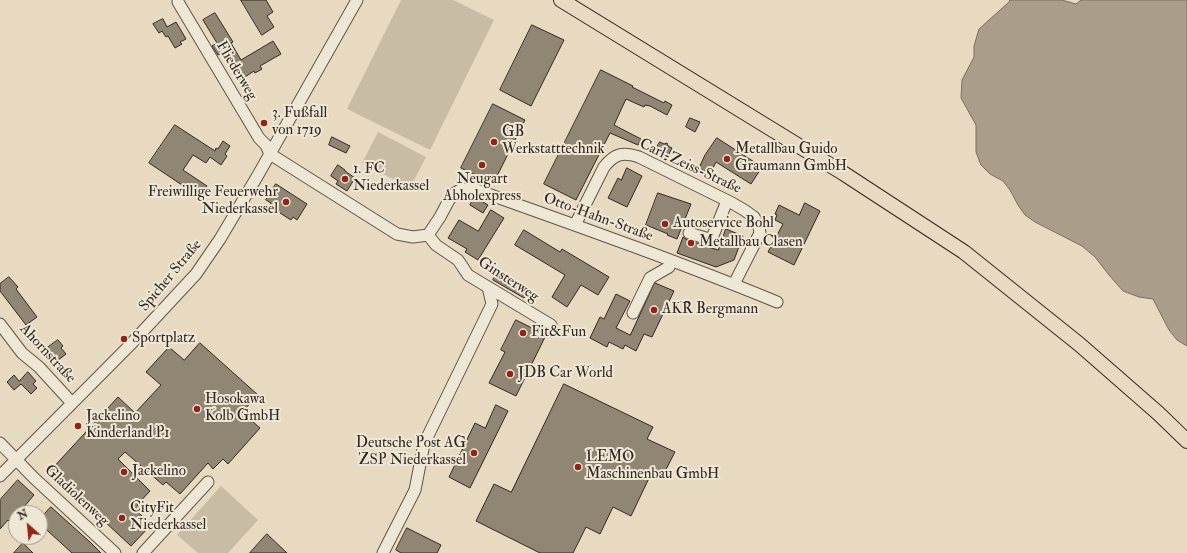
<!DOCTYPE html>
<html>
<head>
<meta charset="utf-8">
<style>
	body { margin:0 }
	#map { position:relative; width:1187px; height:553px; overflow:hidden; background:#e7dac0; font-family:"IM FELL Double Pica",serif }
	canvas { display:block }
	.north { position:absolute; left:8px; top:505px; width:40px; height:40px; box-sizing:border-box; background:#efe7d6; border:1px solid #a49b8e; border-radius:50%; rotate:333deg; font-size:11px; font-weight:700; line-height:16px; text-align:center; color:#342822 }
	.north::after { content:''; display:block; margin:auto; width:14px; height:18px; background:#8f2418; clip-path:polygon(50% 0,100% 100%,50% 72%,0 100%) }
</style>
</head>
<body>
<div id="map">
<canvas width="1187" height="553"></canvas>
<div class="north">N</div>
</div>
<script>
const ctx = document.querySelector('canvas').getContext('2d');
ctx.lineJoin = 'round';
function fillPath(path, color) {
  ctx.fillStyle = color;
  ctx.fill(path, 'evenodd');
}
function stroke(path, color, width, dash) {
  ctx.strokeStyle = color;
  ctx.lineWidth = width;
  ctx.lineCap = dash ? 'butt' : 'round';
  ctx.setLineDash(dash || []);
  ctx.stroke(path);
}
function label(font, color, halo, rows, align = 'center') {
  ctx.font = font + ' "IM FELL Double Pica",serif';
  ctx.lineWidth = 4;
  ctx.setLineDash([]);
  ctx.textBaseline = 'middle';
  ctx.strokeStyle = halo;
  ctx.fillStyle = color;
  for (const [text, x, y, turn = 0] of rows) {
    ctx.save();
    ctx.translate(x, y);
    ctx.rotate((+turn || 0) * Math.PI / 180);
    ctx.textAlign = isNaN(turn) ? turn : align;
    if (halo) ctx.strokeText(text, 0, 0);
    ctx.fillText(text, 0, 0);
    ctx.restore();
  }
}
fillPath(new Path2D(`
	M401,0H453L494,20L430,150L347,109Z
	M378,132L426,157L410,188L362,163Z
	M221,486L258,520L228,553H198L177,535Z`), '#c9bca5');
const water = new Path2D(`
	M1010,0H1062L1076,4L1081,0H1187V346L1177,340L1169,330L1153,299L1139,297L1123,291L1109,275L1095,257L1082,246L1035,222L1025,215L1018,205L1010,190L1003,181L990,174L981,165L976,152V125L961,98L962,80L974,57V46L979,29L1009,2Z`);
fillPath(water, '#aa9d8a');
stroke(water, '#7b6e60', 1);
const building = new Path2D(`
	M241,0H266L273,12L267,16L274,27L262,35Z
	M215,13L233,42L231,43L241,60L273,41L281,54L260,66L262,69L255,73L254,71L239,81L223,52L218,55L212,46L217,43L203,20Z
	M163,19L167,27L176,22L186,39L180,42L182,44L175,48L168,36L166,37L162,31L159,33L153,24Z
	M532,25L564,40L531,106L500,90Z
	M601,70L633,86L632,87L664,103L665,101L672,105L667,115L650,106L645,105L644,107L626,99L614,125L641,139L638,145L610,133L576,200L544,184Z
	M493,104L525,120L493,184L461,168Z
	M690,118L700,122L695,132L686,127Z
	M175,125L215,151L216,148L218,149L223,141L230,146L225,154L227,156L221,165L210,157L206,163L193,155L183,170L207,186L200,197L149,163Z
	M332,137L350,146L346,153L329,145Z
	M717,138L762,167L751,184L716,162L710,174L699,168L705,155Z
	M660,142L664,144L667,143L668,146L672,148L666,160L653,154Z
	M338,165L345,170V171L355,178L347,191L336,184L338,181L331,176Z
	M627,168L642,176L627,207L608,198L618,178L621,180Z
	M276,184L307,204L297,220L293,217L291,220L269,206L271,203L266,200Z
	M658,193L691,204L677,239L667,235L668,234L646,225Z
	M475,197L488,205L483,213L470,205Z
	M805,203L820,211L794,265L768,252L783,224L775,220L777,215L775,214L779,205L799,215Z
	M491,210L504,218L478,260L465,252L467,249L448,238L459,220L478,231Z
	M726,229L743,236L734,260L716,267L677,253L683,237L687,240L718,250Z
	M524,230L560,252L562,249L609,277L598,295L581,285L567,307L552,297L565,275L515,245Z
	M499,270L530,289L524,298L493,280Z
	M9,277L18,287L16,289L37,317L26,325L0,291V284Z
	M655,283L674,291L652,337L644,334L636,351L625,345L623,349L609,342L607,347L590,338L600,317L604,319L616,294L630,301L616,328L630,335Z
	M516,320L546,335L516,396L489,383L505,352L501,350Z
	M58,340L63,346L61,348L66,354L57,361L47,348Z
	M200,343L258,395L242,412L260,428L228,464L223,459L213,469L208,463L180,494L166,482L163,485L125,452L118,459L150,491L137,505L141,509L138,512L151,525L131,546L50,471L118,397L135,413L161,385L146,372L169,347L184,360Z
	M28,372L36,381L33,384L37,388L31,394L21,384L14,390L7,382L14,375L19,381Z
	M564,384L653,427L647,439L675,452L661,479L651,474L631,516L613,507L600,534L586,527L573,553H540L476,521L494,484L511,492Z
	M496,405L508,411L470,488L449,477L475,423L485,428Z
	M18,480L34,495L23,508L22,507L9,521L8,520L0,529V500Z
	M51,507L90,542L101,553H72L49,532L40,524V519Z
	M407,528L441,545L437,553H401L396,550Z
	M267,534L287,553H250Z
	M23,543L33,553H14Z`);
fillPath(building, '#918574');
stroke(building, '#342822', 1);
const minor = new Path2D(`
	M178,2L259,138L266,145L270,154L397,234L413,237L428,235
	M575,225L604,167C615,153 623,152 639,157L732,203L744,210L754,217L759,227L760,233L734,284
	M689,233L709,239L712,238L727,201
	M428,235L440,217L449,200L455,193L462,189H474C575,225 677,261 777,302
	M428,235L436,245L458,260L468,275L551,325
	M633,313L650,278L669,267L671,261
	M0,324L22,353L39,367L72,403
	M0,443L34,478L115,553
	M0,476L130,345L196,274L220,239L258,175L357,0
	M143,553L208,482
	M383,553L415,490L424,444L492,304L488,287`);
const major = new Path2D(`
	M561,0L843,173L964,252L1079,344L1158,413L1187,441`);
stroke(minor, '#61544a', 13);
stroke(major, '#342822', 16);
stroke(minor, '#efe7d6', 11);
stroke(major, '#e7dac0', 14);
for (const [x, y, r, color] of [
	[264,123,4,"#8f2418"],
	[494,142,4,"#8f2418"],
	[727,159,4,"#8f2418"],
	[482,165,4,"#8f2418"],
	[345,179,4,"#8f2418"],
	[286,202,4,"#8f2418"],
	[665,224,4,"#8f2418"],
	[691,243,4,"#8f2418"],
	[654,310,4,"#8f2418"],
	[523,333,4,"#8f2418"],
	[124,339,4,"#8f2418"],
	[510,374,4,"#8f2418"],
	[197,409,4,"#8f2418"],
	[78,426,4,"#8f2418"],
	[474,453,4,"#8f2418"],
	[578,467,4,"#8f2418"],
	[124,472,4,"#8f2418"],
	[122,518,4,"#8f2418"]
]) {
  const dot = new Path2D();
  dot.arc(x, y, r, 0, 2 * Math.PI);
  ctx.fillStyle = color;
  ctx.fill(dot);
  stroke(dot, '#efe7d6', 1.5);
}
label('15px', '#342822', '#efe7d6', [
	["Fliederweg",236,71,59],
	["Carl-Zeiss-Straße",690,167,25],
	["Otto-Hahn-Straße",598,218,20],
	["Spicher Straße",171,276,-50],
	["Ginsterweg",508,280,33],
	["Ahornstraße",47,354,47],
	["Gladiolenweg",76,496,43]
]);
label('15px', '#342822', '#efe7d6', [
	["3. Fußfall",272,114],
	["von 1719",272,131],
	["GB",502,133],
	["Werkstatttechnik",502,150],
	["Metallbau Guido",735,150],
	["Graumann GmbH",735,167],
	["1. FC",353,170],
	["Niederkassel",353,187],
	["Neugart",482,180,"center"],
	["Abholexpress",482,197,"center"],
	["Freiwillige Feuerwehr",278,193,"right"],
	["Niederkassel",278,210,"right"],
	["Autoservice Bohl",673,224],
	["Metallbau Clasen",699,243],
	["AKR Bergmann",662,310],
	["Fit&Fun",531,333],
	["Sportplatz",132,339],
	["JDB Car World",518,374],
	["Hosokawa",205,400],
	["Kolb GmbH",205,417],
	["Jackelino",86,417],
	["Kinderland P1",86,434],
	["Deutsche Post AG",466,444,"right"],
	["ZSP Niederkassel",466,461,"right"],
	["LEMO",586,458],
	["Maschinenbau GmbH",586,475],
	["Jackelino",132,472],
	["CityFit",130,509],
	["Niederkassel",130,526]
], 'left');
</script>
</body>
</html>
